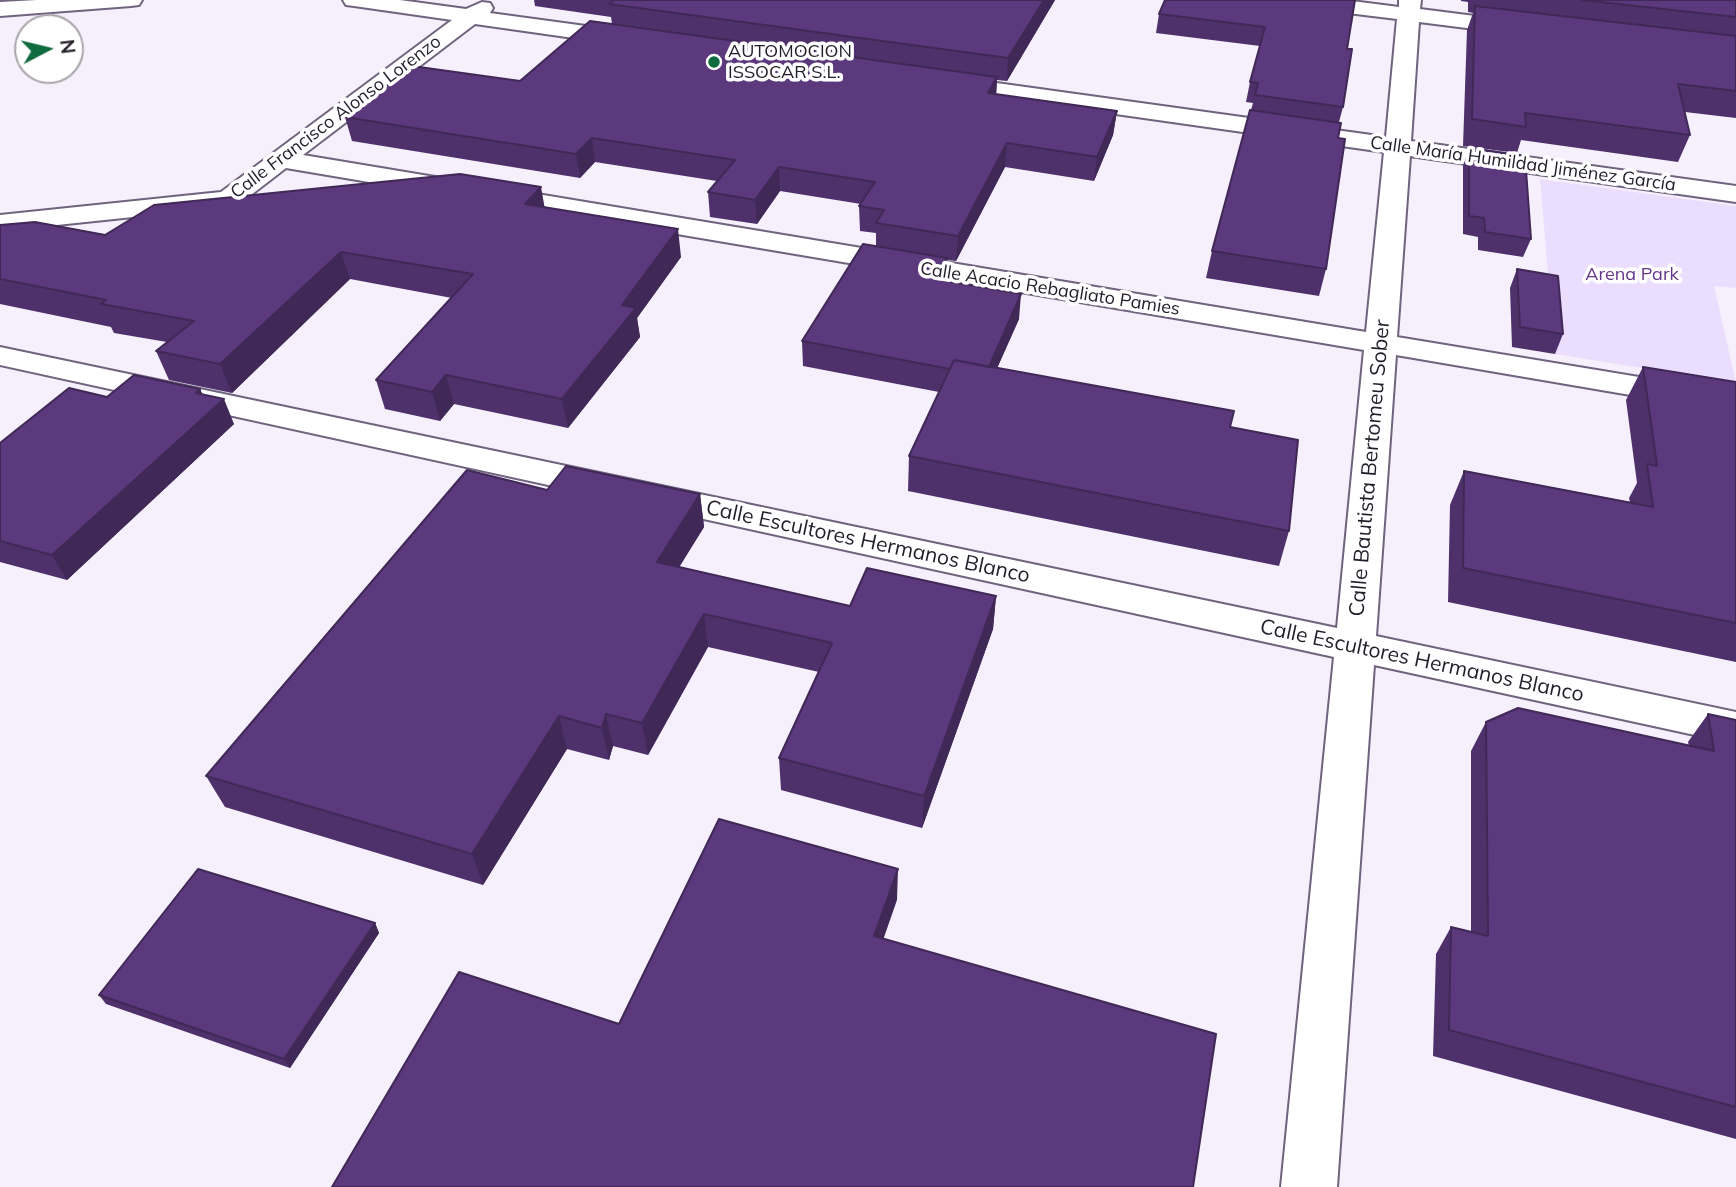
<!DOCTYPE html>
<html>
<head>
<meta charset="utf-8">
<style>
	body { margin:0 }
	#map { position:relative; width:1736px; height:1187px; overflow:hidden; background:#f5f0fb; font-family:Mulish,sans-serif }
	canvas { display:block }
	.north { position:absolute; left:14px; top:14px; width:70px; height:70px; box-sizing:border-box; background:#fff; border:2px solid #a7a5a9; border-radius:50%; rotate:83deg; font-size:19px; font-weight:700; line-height:28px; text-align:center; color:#221d28 }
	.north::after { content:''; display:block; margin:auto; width:24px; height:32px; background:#106c3f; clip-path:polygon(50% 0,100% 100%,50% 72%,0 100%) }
</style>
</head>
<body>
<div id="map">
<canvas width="1736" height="1187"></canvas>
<div class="north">N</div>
</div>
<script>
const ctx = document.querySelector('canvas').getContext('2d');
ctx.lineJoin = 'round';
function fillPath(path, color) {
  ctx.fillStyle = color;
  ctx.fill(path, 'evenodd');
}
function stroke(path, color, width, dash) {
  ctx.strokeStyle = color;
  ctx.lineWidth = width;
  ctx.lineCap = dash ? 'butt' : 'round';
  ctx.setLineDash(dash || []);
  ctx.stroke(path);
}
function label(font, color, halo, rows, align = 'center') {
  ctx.font = font + ' Mulish,sans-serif';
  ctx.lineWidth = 7;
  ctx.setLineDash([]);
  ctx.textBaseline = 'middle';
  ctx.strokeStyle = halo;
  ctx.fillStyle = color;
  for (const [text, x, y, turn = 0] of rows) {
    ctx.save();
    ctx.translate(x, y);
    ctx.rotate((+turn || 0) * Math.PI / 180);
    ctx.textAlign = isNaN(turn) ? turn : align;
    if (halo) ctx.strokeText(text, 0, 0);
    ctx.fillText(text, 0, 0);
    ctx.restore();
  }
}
fillPath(new Path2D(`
	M1540,179L1736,206V288L1714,286L1736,383L1555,354Z`), '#ebddfd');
const street = new Path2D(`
	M37,0H142L139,5L131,6L0,16V2Z
	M343,0H400L466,9L482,2L490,3L493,8L490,13L630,32L638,34L641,39L638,44L630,46L475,24L303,155L1366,332L1384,152L946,90L938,88L934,83L938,78L946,76L1386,137L1397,19L1290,6L1282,5L1279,0H1344L1399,7V0H1421L1420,9L1530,23L1533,28L1530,33L1522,35L1419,22L1411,141L1736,186V202L1410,156L1397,337L1736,393V413L1396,355L1376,636L1736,712V744L1374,665L1337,1187H1281L1334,657L0,365V347L1337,628L1364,350L286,168L238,205L228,207L0,231V215L221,192L452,20L354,6L346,5Z`);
stroke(street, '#6f637d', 4);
fillPath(street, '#fff');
fillPath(new Path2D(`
	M534,0H1055L1007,81L997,80L996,94L1117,111L1113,135L1094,181L1005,167L956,261L947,260L946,281L1019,319L997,368L1230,427L1289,531L1279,566L908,491L909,456L939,392L803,366L802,341L876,246V233L860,231L859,206L861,204L780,191L757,224L710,217L708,192L717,181L595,162L580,178L352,141L345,117L520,81L612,24L611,17L535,6Z
	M1165,0L1347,49L1343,107L1339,122L1326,269L1319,296L1206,278L1212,251L1251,110L1253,103L1246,102L1250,82L1260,46L1156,33L1159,14Z
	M1461,0H1736V118L1685,112L1690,135L1678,162L1521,140L1517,153L1463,146L1467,30L1473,13L1468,12V2L1461,1Z
	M1469,148L1531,239L1523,257L1478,250V237L1463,234V166Z
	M544,207L681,257L637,318L640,337L568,428L454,404L440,421L385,409L376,380L452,298L350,279L232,393L169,380L156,351L167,342L114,333L111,327L0,304V225L105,235Z
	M1517,269L1563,334L1555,354L1512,347L1510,288Z
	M1643,367L1736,382V662L1448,602L1450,505L1464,471L1630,502L1629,498L1637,483L1626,400Z
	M200,389L203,395L234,424L67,580L0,562V443Z
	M547,490L700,494L704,527L679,567L850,606L996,596L993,629L922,828L781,790L779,758L819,672L708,647L648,755L613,746L609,760L567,749L483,885L225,807L206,776Z
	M1708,714L1736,720V1139L1433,1056L1436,954L1451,927L1471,932V751L1486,722L1689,746L1688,742Z
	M375,923L379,933L290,1068L106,1004L99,995Z`), '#4e316b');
fillPath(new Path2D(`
	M1044,0H1055L1007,81L1008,58Z
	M997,77L996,100L988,93Z
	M1117,111L1113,135L1094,181L1097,157Z
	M592,138L595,162L580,178L576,154Z
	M1007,143L1005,167L956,261L958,236Z
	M779,167L780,191L757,224L755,200Z
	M541,187L546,215L525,204Z
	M678,229L681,257L637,318L640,337L568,428L562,399L622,305Z
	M341,252L350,279L232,393L220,364Z
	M947,258L946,282L935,279Z
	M1021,294L1019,319L983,400L985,375Z
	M446,375L454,404L440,421L432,392Z
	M200,389L210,412L224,399L234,424L67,580L52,555Z
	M700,494L704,527L662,595L657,562Z
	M996,596L993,629L922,828L924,796Z
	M704,614L708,647L648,755L642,723Z
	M606,714L613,746L609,760L602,728Z
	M559,716L567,749L483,885L472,854Z
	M898,869L897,900L874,966V936Z
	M375,923L379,933L290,1068L284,1059Z`), '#402857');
const building = new Path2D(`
	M614,0H1044L1008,58L609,4Z
	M1165,0H1355L1347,49H1352L1343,107L1255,95L1258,83L1250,82L1265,27L1159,14Z
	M1582,0H1736V17Z
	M1475,6L1736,36V91L1678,84L1690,135L1525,113L1526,127L1472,119Z
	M590,21L997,77L988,93L1117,111L1097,157L1007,143L958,236L876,223L884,210L859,206L875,182L779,167L755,200L708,192L735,160L592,138L576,154L345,117L412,66L520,81Z
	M1250,110L1341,123L1338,138L1345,139L1326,269L1212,251Z
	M1469,148L1525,156L1531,239L1485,232L1484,218L1469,216Z
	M460,174L541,187L525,204L678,229L622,305L636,308L562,399L446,375L432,392L376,380L473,274L341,252L220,364L156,351L194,321L101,304L106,300L0,279V225L35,222L105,235L154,205Z
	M863,244L947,258L935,279L1021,294L989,367L954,360L950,369L802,341Z
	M1517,269L1558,276L1563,334L1520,327Z
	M954,360L1234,411L1230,427L1298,440L1289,531L909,456Z
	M1643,367L1736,382V623L1463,568L1464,471L1653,507L1647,464L1657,466Z
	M134,375L200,389L196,393L224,399L52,555L0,541V443L69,388L107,397Z
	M566,466L700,494L657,562L850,606L867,568L996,596L924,796L779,758L832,643L704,614L642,723L606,714L602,728L559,716L472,854L206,776L467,470L547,490Z
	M1518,708L1714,751L1708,714L1736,720V1107L1449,1030L1451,927L1488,936L1486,722Z
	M719,819L898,869L874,936L1216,1034L1193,1187H332L459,972L619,1024Z
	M198,869L375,923L284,1059L99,995Z`);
fillPath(building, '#5b397c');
stroke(building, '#402857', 2);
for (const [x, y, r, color] of [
	[714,62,7,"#106c3f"]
]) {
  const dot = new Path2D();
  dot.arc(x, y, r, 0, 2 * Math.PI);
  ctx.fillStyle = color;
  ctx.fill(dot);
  stroke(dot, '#fff', 2.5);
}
label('18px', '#221d28', '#fff', [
	["AUTOMOCION",728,52],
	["ISSOCAR S.L.",728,73]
], 'left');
label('18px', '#221d28', '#fff', [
	["Calle Francisco Alonso Lorenzo",336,117,-37],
	["Calle María Humildad Jiménez García",1523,164,8],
	["Calle Acacio Rebagliato Pamies",1050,289,9]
]);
label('18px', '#63348c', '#fff', [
	["Arena Park",1632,275]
]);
label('21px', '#221d28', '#fff', [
	["Calle Bautista Bertomeu Sober",1370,468,-85],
	["Calle Escultores Hermanos Blanco",868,542,12],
	["Calle Escultores Hermanos Blanco",1422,661,12]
]);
</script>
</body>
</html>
